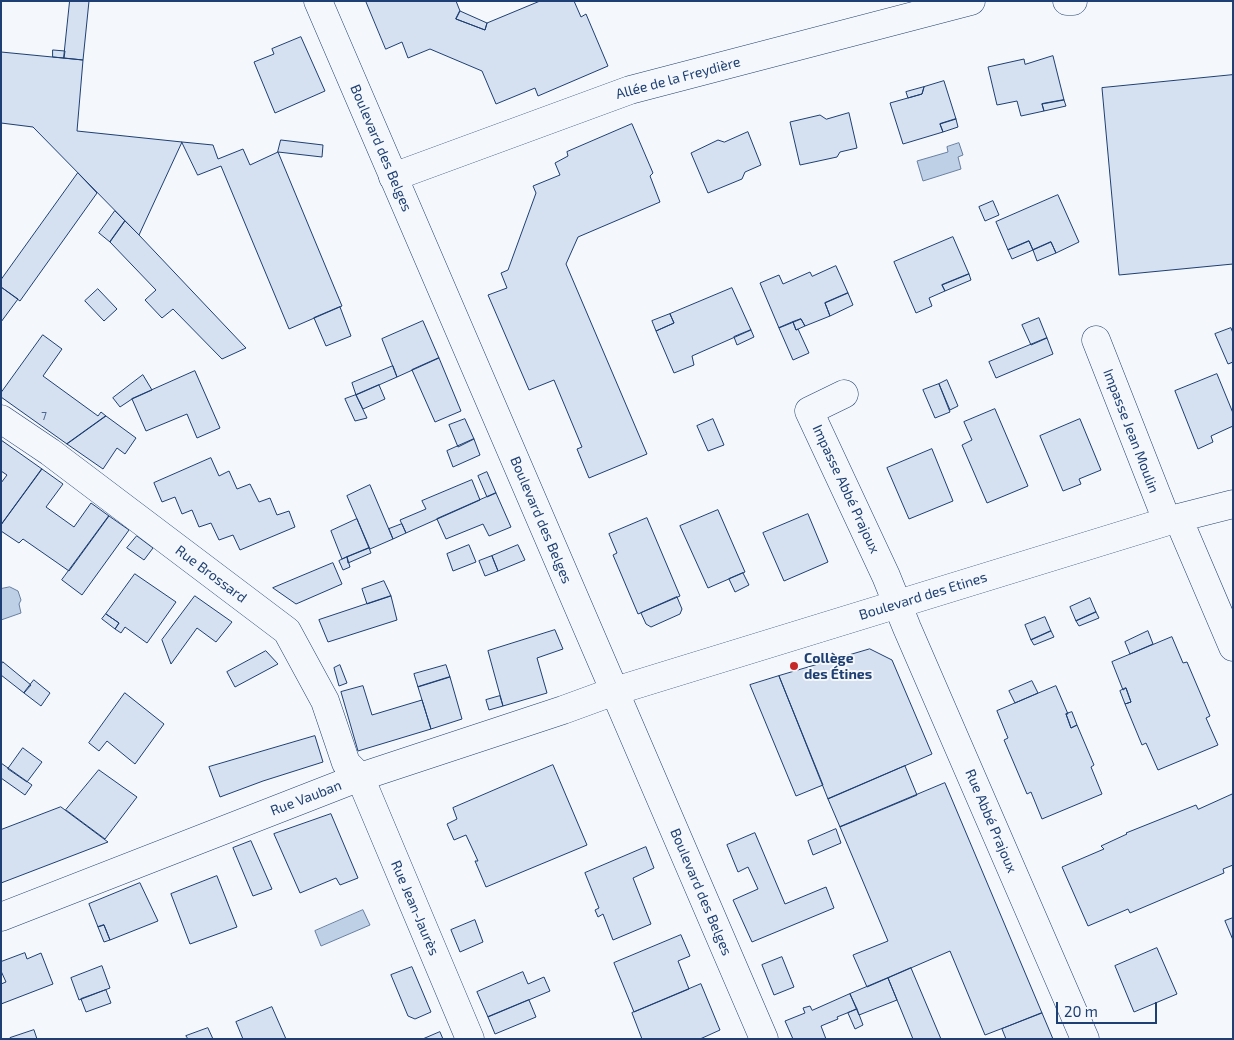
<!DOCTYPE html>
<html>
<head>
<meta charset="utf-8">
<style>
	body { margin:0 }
	#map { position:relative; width:1234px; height:1040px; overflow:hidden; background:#f4f7fb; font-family:"Exo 2",sans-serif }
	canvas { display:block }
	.frame { position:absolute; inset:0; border:2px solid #1d3f73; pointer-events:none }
	.scale { position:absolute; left:1056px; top:1002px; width:101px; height:22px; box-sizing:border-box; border:2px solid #1d3f73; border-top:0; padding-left:6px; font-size:15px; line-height:18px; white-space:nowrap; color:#1d3f73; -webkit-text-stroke:4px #f4f7fb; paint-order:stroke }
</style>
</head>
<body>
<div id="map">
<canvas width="1234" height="1040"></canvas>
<div class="frame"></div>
<div class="scale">20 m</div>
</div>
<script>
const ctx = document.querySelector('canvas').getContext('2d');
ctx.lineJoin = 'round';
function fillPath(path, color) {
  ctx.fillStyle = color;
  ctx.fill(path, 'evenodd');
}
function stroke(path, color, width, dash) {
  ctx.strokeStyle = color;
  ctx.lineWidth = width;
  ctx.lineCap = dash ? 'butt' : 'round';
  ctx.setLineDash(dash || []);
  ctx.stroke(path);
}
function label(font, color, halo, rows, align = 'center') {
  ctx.font = font + ' "Exo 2",sans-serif';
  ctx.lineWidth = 4;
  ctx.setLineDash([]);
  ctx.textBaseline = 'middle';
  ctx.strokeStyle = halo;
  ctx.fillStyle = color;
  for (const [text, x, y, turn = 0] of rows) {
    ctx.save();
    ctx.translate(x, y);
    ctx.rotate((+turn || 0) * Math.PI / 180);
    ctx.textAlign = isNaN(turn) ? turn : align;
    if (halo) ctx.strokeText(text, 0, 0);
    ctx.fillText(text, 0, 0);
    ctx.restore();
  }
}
const water = new Path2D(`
	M959,143L963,155L958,157L961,169L923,181L917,161L948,152L947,147Z
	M10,587L18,591L21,600L19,604L21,613L1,620V589Z
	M363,910L370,925L321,946L315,931Z`);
fillPath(water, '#bed0e5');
stroke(water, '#687fa3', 1);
const building = new Path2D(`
	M70,1H89L83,60L64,58Z
	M366,1H456L460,11L456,19L485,30L487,23L540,1H574L581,17L586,14L608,66L538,96L535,88L496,104L482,71L430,49L408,58L402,42L386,49Z
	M460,11L487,23L485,30L456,19Z
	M301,37L325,91L275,113L254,62L274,54L272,49Z
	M53,50L65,51L64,58L53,57Z
	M1,52L83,60L77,131L182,142L139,235L33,127L1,123Z
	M1053,56L1064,100L1042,104L1044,111L1021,116L1017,101L997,105L988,67L1024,59L1025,64Z
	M1233,75V264L1119,275L1102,88Z
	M944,81L956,119L940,124L943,132L903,144L890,103L922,94L924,87Z
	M924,87L922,94L908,98L906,92Z
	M1064,100L1066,106L1044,111L1042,104Z
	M849,113L857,148L840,152L837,157L800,165L790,122L820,115L826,119Z
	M956,119L958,127L943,132L940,124Z
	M632,124L653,173L650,176L660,202L578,237L566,264L647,454L589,478L577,449L582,447L554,380L529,390L488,295L507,288L501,273L508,270L536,193L533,186L560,175L555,163L568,156L567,152Z
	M748,132L761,165L745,172L742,179L708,193L691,153L718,140L724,142Z
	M281,140L323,145L322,157L278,152Z
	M182,142L213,145L218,159L243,149L250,165L278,152L342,306L289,329L221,166L198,175Z
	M78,173L97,193L20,301L1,287V280Z
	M1058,195L1079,242L1056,253L1051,242L1033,250L1029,241L1008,250L996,222Z
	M993,201L999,215L985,221L979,207Z
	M115,211L125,221L110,242L99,233Z
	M125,221L139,235L246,348L222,359L173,309L162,318L145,300L156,290L110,242Z
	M953,237L969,274L942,285L945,291L929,298L932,306L916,313L894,262Z
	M1029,241L1033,250L1012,259L1008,250Z
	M1051,242L1056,253L1037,261L1033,250Z
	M836,266L848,293L825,303L830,316L805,326L801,319L779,328L760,283L779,275L783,284L810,272L812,276Z
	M969,274L971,280L945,291L942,285Z
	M1,287L18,299L1,322Z
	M732,288L751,330L692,356L694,365L674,373L656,331L674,323L670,314Z
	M98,289L117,309L104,321L85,301Z
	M848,293L853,305L830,316L825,303Z
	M340,307L351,336L326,346L314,318Z
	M670,314L674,323L656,331L652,321Z
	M1039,318L1047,338L1031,345L1022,325Z
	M801,319L805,326L796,330L793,322Z
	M423,321L439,358L397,377L382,339Z
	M793,322L796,330L798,329L809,353L793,360L779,328Z
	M1231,328L1233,333V362L1228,364L1215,334Z
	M751,330L754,337L737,345L734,337Z
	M43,335L62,349L43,376L98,416L101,412L106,416L67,444L1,397V393Z
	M1047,338L1053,354L996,378L989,362Z
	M439,358L461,411L435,422L412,370Z
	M393,366L397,377L356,395L352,383Z
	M195,371L220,428L197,438L187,414L146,431L132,399Z
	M1217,374L1233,413V426L1211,436L1213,442L1198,449L1175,391Z
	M143,375L152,390L132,399L120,407L113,398Z
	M947,380L958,406L950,410L939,384Z
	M939,384L950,412L935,418L923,390Z
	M379,385L385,399L363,409L356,395Z
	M356,395L367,418L355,421L345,399Z
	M995,409L1028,486L987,503L962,445L972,440L964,422Z
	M106,416L136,438L125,454L117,448L103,469L67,444Z
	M465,419L474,439L458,447L449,425Z
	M713,419L724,445L708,451L697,426Z
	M1080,419L1101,470L1079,479L1081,484L1063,491L1040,436Z
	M474,439L480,455L453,467L447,451Z
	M1,440L42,469L1,525V483L7,475L1,471Z
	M932,449L953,501L909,519L887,468Z
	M211,458L219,476L229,471L237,489L250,484L259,502L270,498L277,515L289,511L295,527L240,550L233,535L219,540L211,523L199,527L192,510L182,514L175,497L162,502L154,483Z
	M42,469L63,484L46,507L74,527L91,503L109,516L69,571L23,539L19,543L1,531V525Z
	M487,472L496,493L487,497L478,476Z
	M472,480L480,500L406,533L400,520L426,509L422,501Z
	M370,485L393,539L370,549L347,496Z
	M496,493L511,527L489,536L483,524L446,539L437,519Z
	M718,510L745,572L708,588L680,526Z
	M808,514L828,562L784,581L763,533Z
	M109,516L129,530L82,595L62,580Z
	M647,518L680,596L638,614L613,555L617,553L609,534Z
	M357,519L369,548L342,559L331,531Z
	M402,524L406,533L393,539L389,529Z
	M137,536L153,548L144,560L127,548Z
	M469,545L476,562L453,571L447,554Z
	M518,545L525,560L498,571L492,556Z
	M369,548L371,553L348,563L347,557Z
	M492,556L498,571L485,576L479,561Z
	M347,557L350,567L343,570L339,561Z
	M333,563L342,584L296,604L273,588Z
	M743,573L749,585L735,592L729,579Z
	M135,574L176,602L147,643L125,627L121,633L115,629L119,623L106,614Z
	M384,581L391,596L367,604L362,589Z
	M195,596L232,622L216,642L197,628L171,664L162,640Z
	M391,596L397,620L328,642L319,620Z
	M677,597L682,609L680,614L651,627L646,624L641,613Z
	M1090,598L1096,612L1076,621L1070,607Z
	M1096,612L1099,618L1079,626L1076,621Z
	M106,614L119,623L115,629L102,619Z
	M1045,617L1051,631L1031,640L1025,625Z
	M555,630L563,649L537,658L547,693L503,706L488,651Z
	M1051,631L1054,637L1034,645L1031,640Z
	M1148,631L1153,644L1130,654L1125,642Z
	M1172,637L1183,663L1187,662L1210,716L1206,718L1218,745L1158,770L1146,743L1142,745L1125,704L1131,702L1126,688L1123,690L1112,662Z
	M870,649L892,660L932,754L828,799L779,676Z
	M266,651L278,664L235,687L227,672Z
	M3,662L31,685L24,693L1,675V665Z
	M340,665L347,683L339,686L334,668Z
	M446,665L450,677L418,687L414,674Z
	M779,676L823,785L796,796L750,685Z
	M450,677L462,719L431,729L418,687Z
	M34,680L50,693L41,706L24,693Z
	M1032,681L1038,693L1015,703L1009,691Z
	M363,686L372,715L422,700L431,729L358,751L341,692Z
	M1056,686L1068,714H1066L1071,728L1077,725L1094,765L1091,767L1102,794L1042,819L1031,792L1027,794L1004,740L1008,738L997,711Z
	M1126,688L1131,702L1125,704L1120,691Z
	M125,693L164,724L135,764L107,741L99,751L89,743Z
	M500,696L503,706L489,710L486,700Z
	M1072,712L1077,725L1071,728L1066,714Z
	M315,736L323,762L263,781L220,797L209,767Z
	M23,748L42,762L27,782L8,769Z
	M1,763L32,785L25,795L1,778Z
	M553,765L587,845L486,887L475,861H478L466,835L454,840L447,824L457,819L453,808Z
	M905,766L917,795L840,827L828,799Z
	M99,770L137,797L105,839L66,810Z
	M945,783L1042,1013L985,1035L950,951L867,987L853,955L888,941L840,827Z
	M1233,794V865L1223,869L1224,873L1130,913L1128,909L1088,926L1062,867L1104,849L1101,846L1127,834L1126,833L1196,805L1198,809Z
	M61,807L108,842L1,883V830Z
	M331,814L358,878L340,885L336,878L300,893L274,834Z
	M836,829L841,843L813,855L808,841Z
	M755,833L785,904L826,887L834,908L752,942L733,900L758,889L748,867L738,872L727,845Z
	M251,841L272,889L253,896L233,848Z
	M646,847L654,868L633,878L651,924L613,940L603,914L598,917L595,910L599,908L585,873Z
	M217,876L237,927L190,944L171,894Z
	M140,883L158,921L110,940L104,925L98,927L89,904Z
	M1233,918V940L1225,921Z
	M475,920L483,942L460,952L451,930Z
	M104,925L110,940L104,942L98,927Z
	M681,935L690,956L678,961L689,989L634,1012L614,963Z
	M1157,948L1177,994L1134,1012L1115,966Z
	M25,953L27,959L41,953L53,984L1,1004V984L6,982L1,971V962Z
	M782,957L794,987L774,995L762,965Z
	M102,966L110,988L79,1000L71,978Z
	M412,967L431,1012L415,1019L408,1016L391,975Z
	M911,968L941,1039H913L888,978Z
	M523,972L528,984L544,977L550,991L488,1017L477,992Z
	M888,978L897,1000L859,1015L850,994Z
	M701,984L720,1030L700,1039H642L632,1013Z
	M106,990L111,1003L86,1012L81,999Z
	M850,994L857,1009L837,1017L838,1019L821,1026L826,1039H793L785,1021L805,1013L803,1008L810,1006L812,1010Z
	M529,1000L536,1017L495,1034L488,1017Z
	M272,1007L286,1039H243L236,1022Z
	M857,1009L863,1025L855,1029L848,1013Z
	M1042,1013L1053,1039H1006L1002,1029Z
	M208,1028L213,1039H188L186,1036Z
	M34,1030L37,1039H10V1038Z
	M440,1032L443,1039H423Z`);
fillPath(building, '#d5e0f0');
stroke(building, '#1d3f73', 1);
const minor = new Path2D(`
	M1067,1H1073
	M393,177L630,90L971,1
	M1096,340L1167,521
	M844,394L809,411L886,576L907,628L1085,1039
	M1,419L50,452L287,631L325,701L346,763L360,777L470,1039
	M1178,518L1233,647
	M1,917L360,777L563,710L615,691L1178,518L1233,504`);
const tertiary = new Path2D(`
	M318,1L764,1039`);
stroke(minor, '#1d3f73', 29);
stroke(tertiary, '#1d3f73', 29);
stroke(minor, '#f4f7fb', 28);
stroke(tertiary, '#f4f7fb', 28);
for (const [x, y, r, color] of [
	[794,666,5,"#c62828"]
]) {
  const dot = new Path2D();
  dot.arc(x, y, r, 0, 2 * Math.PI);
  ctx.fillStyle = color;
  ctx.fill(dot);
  stroke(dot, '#f4f7fb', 2);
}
label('11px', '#4b6792', null, [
	["7",44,416]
]);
label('14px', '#1d3f73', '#f4f7fb', [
	["Allée de la Freydière",678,78,-15],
	["Boulevard des Belges",381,148,67],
	["Impasse Jean Moulin",1131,431,69],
	["Impasse Abbé Prajoux",846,489,65],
	["Boulevard des Belges",541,520,67],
	["Rue Brossard",211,574,37],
	["Boulevard des Etines",923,596,-17],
	["Rue Vauban",306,798,-21],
	["Rue Abbé Prajoux",991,821,67],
	["Boulevard des Belges",701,892,67],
	["Rue Jean-Jaurès",415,908,67]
]);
label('bold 14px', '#1d3f73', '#f4f7fb', [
	["Collège",804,658],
	["des Étines",804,674]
], 'left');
</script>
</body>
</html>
